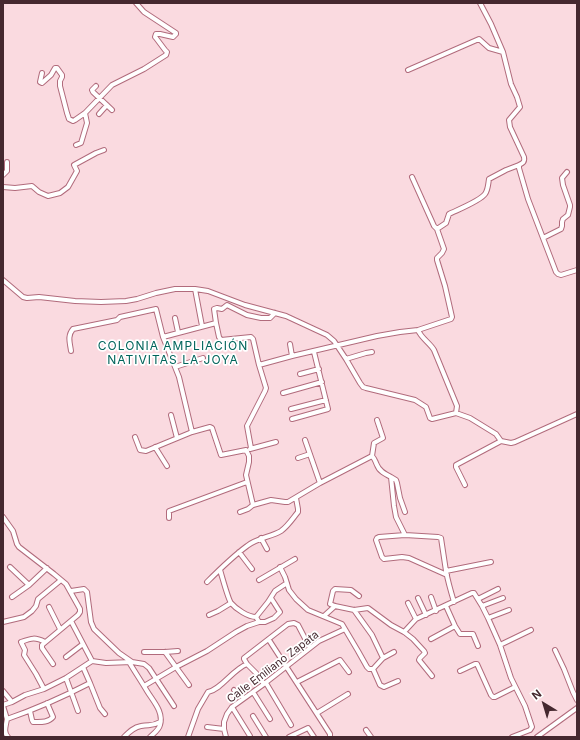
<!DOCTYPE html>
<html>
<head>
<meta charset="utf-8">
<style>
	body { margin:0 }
	#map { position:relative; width:580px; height:740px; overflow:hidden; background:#fadae0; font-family:Inter,sans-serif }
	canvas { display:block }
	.frame { position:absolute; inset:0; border:4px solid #45282f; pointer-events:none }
	.north { position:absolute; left:524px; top:684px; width:40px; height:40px; -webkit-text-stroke:3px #fff; paint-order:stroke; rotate:322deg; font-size:11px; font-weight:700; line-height:16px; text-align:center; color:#45282f }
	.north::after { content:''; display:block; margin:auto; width:14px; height:18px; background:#45282f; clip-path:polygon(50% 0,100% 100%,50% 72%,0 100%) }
</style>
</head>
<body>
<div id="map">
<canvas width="580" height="740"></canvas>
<div class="frame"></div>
<div class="north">N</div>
</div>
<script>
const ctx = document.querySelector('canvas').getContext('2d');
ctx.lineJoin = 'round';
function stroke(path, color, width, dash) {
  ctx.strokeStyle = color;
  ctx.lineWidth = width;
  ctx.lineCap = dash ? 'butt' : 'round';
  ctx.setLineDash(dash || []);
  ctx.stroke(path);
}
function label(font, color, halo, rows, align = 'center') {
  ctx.font = font + ' Inter,sans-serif';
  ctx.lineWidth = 3.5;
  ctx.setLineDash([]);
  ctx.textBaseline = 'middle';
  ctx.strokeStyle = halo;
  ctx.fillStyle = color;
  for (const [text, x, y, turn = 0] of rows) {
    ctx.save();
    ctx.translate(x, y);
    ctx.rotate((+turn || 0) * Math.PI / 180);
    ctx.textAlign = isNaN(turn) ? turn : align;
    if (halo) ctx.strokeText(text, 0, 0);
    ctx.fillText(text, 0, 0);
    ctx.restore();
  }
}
const minor = new Path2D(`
	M480,3L491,24L503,52
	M408,70L479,39L489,48L503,52L511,84L517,97L520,107L509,120L510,127L524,157C525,162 523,163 519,165V168L528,199L556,272L558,274L561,275L577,270
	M42,73L40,82L42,83L51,75L55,68H57L62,75V77L60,81V86L67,113L69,119L73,121L75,120L85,113
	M96,86L92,90L93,92L112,110
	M99,114L107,105
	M76,145L81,143L87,123L85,113L112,85L144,69L166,55L167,52L165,50L156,38L155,37L156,34H160L173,37L176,34V33L144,12L136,3
	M3,175L7,171V162
	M412,177L434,226L437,229
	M3,187L15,188L32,186L39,192L48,196L60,193L68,187L77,171L74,165L96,153L104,150
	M543,238L561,229L562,226V222L563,219L568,215L570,207V205L563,185L562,178L567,172
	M3,280L23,297L27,298L39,297L75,301L101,302L126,301L137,299L156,293L175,289H195L208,291L245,305L286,316L327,335L334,341L346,359L360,383L363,387L366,388L415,400L426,407L430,418L432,419L456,413L470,418L496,434L501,441L511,443L515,442L577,414
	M195,289L202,326
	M175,318L178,332
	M216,323L214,309L217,308L222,309L227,305L247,315L261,318H270L275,313
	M163,337L216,323L219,337L221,340L251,337L253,339L259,365L292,356L377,336L400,332L418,330
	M290,344L292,356
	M71,351C70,343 67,336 73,329L117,320L120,317L156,309L163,337L179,377L192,432L210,427L212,428L221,455L246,450L249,456V462L246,475L253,505L271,500L285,502H288L320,483L372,456C375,459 375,461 377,465C379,471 385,474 391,477L394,506L396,517L405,535
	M346,359L366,353L372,352
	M175,367L203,358
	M300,374L319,369
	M283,393L322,382
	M291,409L326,400
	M456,413L457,406L434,350C430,343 421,338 418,330L451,319L452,317L445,286L437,260V258L442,253L444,249L437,229L446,223L449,214C457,210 480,201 485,194C488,190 488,185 489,179L506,170L519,165
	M171,415L177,438
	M292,419L328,409L314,352
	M135,437L140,450L146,451L192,432
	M305,440L320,483
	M155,447L167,466
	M251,448L247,426L265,391L266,388L259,365
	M250,449L276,442
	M372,456L374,443L383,438L377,420
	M298,458L310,454
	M391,477L396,480L397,483L400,498L405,512
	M465,485L456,467V465L501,441
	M240,512L248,509L253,505
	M3,517L13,531L17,544L19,547L54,574L66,584L80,609V612L78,615L42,645V648L53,664
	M169,518V511L247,482
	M261,538L267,549
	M239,552L252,569
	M10,567L29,585
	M280,567L285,577L289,590L296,599L308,610L342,624L358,651L367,667L369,669H373
	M220,570C222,576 228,599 231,603C236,609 248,617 256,617L259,622
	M446,571L491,562
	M447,575L409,558L402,557L384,559L382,557L376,540L377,538L379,537L405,535L438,537L441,538L446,571C448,582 451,592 454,602
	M259,580L295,559
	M207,582C220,569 232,557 247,546C257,538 271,537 281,531C288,526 293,518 298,512V509L296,498
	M71,591L84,589L87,592L91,622L94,629L119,653L132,662
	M359,596L351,590L335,589L333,591L330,604L335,606L354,610L368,608L391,625L404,632L413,639L424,651L425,653L420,658L419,660L432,676
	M12,597L29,585L47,568
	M431,597L436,611
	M418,598L426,615
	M478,599L498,589
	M408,603L416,619
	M446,606L455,626L460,634H473L478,646
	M482,606L503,598
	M49,607L60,629
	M354,610L372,635L383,658
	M209,615L218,611L231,603
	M324,616L335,606
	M256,617L268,602L275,591L287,583
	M488,618L509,610
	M71,621L92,661
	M3,622L24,617L32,611L36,606L38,599L61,580
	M404,632L416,619L472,593H474L482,606L488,618L500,645L511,678L525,706L532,727L530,730L512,737
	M431,639L455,626
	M269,640L330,734V737
	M500,645L531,630
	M555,650L564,669L573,692L577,700
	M144,652H165L178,651
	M165,652L189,685
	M66,657L83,644
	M92,661L106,663L132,662L144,664L149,668L174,706
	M129,662C135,672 141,681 147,691C153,701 164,712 160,725C159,730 153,734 150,737
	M247,664L256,673L264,684
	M373,669L380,685L384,687L398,681
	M373,669L383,658L394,652
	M460,671L475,664H477L491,695L493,697H495L515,687
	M66,678L78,711
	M297,682L340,660L349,672
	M90,683L100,708L105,714
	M266,683L291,725
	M144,686L176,667L207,651L236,632L247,626L259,622H265L274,618L280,612L278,609L271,598
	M44,689L36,674L24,655L25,650L21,642C32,638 35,637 45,642
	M234,690L244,698
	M3,691L12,702
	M253,692L270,719
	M3,705L12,702L25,695L44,689L66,678L92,661
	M3,706L7,719
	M232,707L250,736
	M30,711L32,720L33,722C40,722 48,723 53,717L47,703
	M317,713L348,694
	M253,716L266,737
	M7,719C36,709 63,697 90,683L83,667
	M7,719C6,726 3,732 8,737
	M207,727L224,729
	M366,730L371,737
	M124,737C129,732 134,727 141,726C150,724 151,727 160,722
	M188,737L198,709L208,692C222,689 232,670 247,664L244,659V658L288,624L294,623L298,625L310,648
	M226,737L224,729V722L227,714L232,707L264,684L319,641L345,629
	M289,737L308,728L314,737
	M537,737L577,708`);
stroke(minor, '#b16b7c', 6);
stroke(minor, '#fff', 4);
label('11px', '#45282f', '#fff', [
	["Calle Emiliano Zapata",273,667,-37]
]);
ctx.letterSpacing = '1px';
label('12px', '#00645b', '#fff', [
	["COLONIA AMPLIACIÓN",173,346],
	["NATIVITAS LA JOYA",173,360]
]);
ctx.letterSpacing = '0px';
</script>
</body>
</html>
